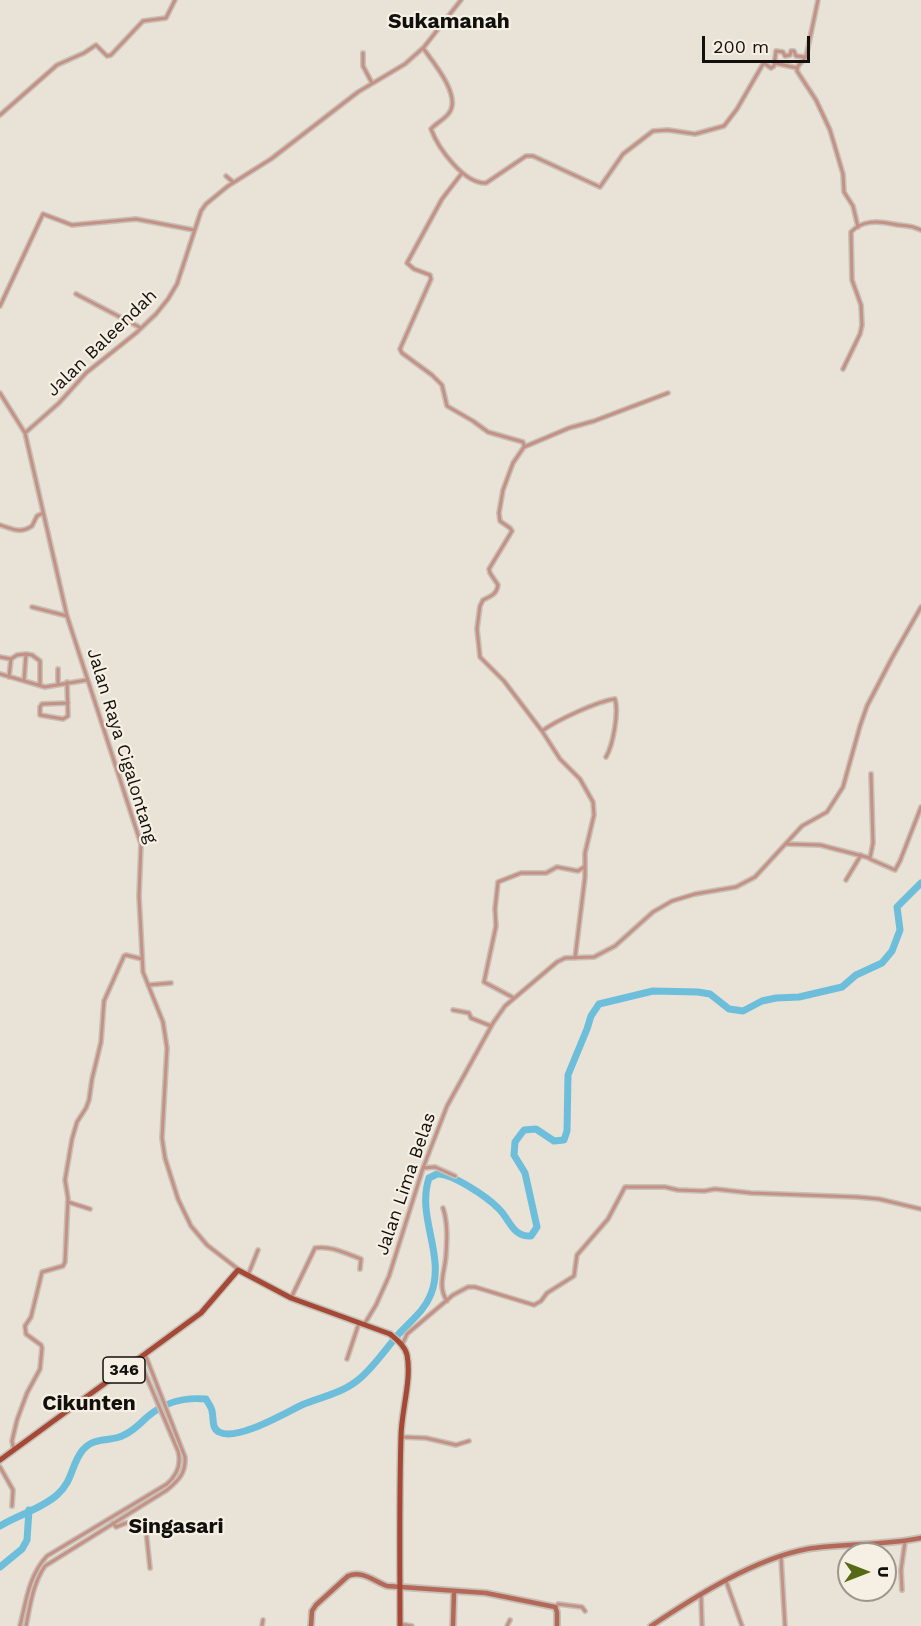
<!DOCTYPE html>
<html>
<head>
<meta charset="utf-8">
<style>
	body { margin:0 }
	#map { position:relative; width:921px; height:1626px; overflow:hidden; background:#e9e2d7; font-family:"Work Sans",sans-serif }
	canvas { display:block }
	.north { position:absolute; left:837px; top:1542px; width:60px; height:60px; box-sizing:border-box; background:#f6efe4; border:2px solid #9b968e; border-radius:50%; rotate:90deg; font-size:16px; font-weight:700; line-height:24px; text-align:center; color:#12100c }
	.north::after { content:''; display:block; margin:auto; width:21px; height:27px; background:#566a16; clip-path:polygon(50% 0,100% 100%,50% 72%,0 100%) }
	.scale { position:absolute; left:702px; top:36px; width:108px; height:27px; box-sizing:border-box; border:3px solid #12100c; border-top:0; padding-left:8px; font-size:18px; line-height:21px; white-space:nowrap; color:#12100c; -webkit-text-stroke:4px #f6efe4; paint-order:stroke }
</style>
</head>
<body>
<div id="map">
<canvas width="921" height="1626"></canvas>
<div class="north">U</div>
<div class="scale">200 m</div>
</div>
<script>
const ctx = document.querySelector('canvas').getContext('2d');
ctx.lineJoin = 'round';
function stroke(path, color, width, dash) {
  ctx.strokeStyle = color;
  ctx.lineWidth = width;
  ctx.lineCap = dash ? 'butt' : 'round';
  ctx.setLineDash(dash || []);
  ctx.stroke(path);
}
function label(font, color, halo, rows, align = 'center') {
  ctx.font = font + ' "Work Sans",sans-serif';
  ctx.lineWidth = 4.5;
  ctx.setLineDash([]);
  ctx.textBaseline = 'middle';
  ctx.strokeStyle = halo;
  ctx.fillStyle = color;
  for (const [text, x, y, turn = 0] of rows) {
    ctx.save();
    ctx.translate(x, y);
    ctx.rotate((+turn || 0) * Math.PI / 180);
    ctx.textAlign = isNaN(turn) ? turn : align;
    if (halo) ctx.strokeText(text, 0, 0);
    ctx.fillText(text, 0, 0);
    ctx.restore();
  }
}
stroke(new Path2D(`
	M0,1526C18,1515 41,1509 57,1495C73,1481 71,1465 82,1451C95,1435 110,1443 124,1435C133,1431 139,1425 146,1418C164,1402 183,1397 206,1399C208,1403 212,1408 212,1411C214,1418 211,1428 219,1432C237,1442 286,1412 304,1404C322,1397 342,1393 358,1380C373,1368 384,1351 397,1336C409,1322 424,1312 431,1294C446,1255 416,1217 429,1178C431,1177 435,1175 437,1174C452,1173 487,1197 498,1208C510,1219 512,1237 531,1236L537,1227L525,1173L514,1155L515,1142L524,1130L536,1129L554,1141L564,1140L567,1131L568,1075L587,1029L591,1016L599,1004L653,991L698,992L710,994L729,1009L743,1011L762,1001L776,998L799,997L842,987L856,975L882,963L892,951L900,930L897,907L921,883
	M0,1567L22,1549L27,1540L29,1510`), '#6dbedb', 7);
const minor = new Path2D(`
	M423,48C433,62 462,96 449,113C444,120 436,123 431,129C438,148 464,184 486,183L526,156H533L600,187L623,154L653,131L668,130L695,134L724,126L737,109L763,64L764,63L771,68L774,66L776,51L783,52L785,56L790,55L791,51H794L796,56L806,57L818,0
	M363,53V66L372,83
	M806,57L798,66L797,71L816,100L830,130L843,174L844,192L853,206L858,227
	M775,63L797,68
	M0,115L57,65L84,53L96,45L107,56L111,55L143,21L166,18L175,0
	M462,173L442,199L407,263L414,269L430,275L431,279L400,349L402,353L432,375L442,385L447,406L473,421L488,432L523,442L524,446
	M226,176L233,182
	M76,294L141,328
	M0,306L43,214L72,225L136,219L194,230
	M843,369L860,334L862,325L861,305L852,280L851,232C862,220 878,221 893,224C905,227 907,223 921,230
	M0,393L25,433L67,616L141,844L139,896L143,972L163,1022L167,1048L162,1138L165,1158L178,1199L191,1226L207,1245L238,1269
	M25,433L59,403L86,373L136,333L156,314L168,299L177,284L201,211L206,204L228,186L271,159L358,92L405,64L424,47L461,0
	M0,525C13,529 20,534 32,526L37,516L43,513
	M32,607L67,616
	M26,654L32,655L40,661V685
	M0,657L11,659L17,655L26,654L24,681
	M58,669V684
	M0,674L45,687L87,680
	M9,677L11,659
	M67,682L68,716L63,719L40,715V707L42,704L68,703
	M542,731C557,720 598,701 615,699C619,713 613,745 606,757
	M787,844L820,845L870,858L873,843L871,774
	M870,859L895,870L900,861L921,807
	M846,880L861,855
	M575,958L585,877V853L594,815L593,802L580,779L560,759L542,731L504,681L480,657L477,629L480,606L483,600C491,596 497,594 498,585L490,573L489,569L512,531L510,528L500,521L499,513L503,490L513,463L524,447L569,428L594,421L668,393
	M148,985L171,983
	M514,998L484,982L496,926L495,909L498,882L521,873H546L557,867L578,871L584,867
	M453,1010L469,1013L471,1018L491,1026
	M423,1168L435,1167L455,1176
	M68,1202L90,1209
	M443,1208C448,1223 447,1240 446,1255C445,1272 437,1286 447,1301
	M248,1275L258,1250
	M291,1298L315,1248C330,1245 347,1254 361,1259L360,1269
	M365,1323L376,1305L389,1276L423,1168L447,1106L493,1023L505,1006L557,962L565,958L594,957L615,946L653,912L672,901L695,894L736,887L755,877L802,826L827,812L843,787L860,726L867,706L892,658L921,607
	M402,1345L407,1334L453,1295L468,1287H475L534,1305L541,1301L547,1293L574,1276L577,1255L608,1219L625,1187H665L678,1190L704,1191L715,1189L751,1193L857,1197L879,1199L921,1209
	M347,1359L359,1323
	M401,1437L426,1438L456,1445L469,1441
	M14,1450L12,1441L17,1420L27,1393L40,1369L42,1348L41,1345L26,1334L25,1326L31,1317L42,1272L63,1266L65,1262L68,1198L65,1180L72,1139L77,1122L86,1108L89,1100L92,1079L101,1042L104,1001L124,956L126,955L142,959
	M0,1467L13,1490L12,1506
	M113,1523L116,1527L126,1523L145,1521L150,1568
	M781,1557L785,1626
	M726,1581L742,1626
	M902,1590L901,1570L905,1542
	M701,1594L702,1626
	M556,1608L558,1604L582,1607L585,1611
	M400,1624L412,1626
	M20,1626C26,1601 29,1575 47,1556L167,1484C177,1475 182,1465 178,1451L139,1359
	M26,1626C30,1606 33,1583 45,1566L167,1490C179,1480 186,1473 185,1457L145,1354
	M262,1626L263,1620
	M507,1626L510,1620`);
const secondary = new Path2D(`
	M311,1626L312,1611L316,1605L348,1576C362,1570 374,1581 387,1586L486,1593L555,1607L557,1612V1626
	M453,1626L454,1591
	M651,1626C696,1596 754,1559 807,1549C844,1543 883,1546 921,1538`);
const primary = new Path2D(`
	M0,1460L201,1313L238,1270L291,1298L390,1334C397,1340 405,1346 407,1355C412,1380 401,1412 401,1437C399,1500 400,1563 400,1626`);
stroke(minor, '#c7c0b7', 6);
stroke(secondary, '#c7c0b7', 8);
stroke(primary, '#c7c0b7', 8);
stroke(minor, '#c69185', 3);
stroke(secondary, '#b46857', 4.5);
stroke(primary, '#a54835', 5);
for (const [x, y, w] of [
	[124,1370,42]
]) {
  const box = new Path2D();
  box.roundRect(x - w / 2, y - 13, w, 26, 4.5);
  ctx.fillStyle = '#f6efe4';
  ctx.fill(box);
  stroke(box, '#12100c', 1.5);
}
label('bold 16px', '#12100c', null, [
	["346",124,1370]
]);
label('18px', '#12100c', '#f6efe4', [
	["Jalan Baleendah",102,343,-44],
	["Jalan Raya Cigalontang",122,746,73],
	["Jalan Lima Belas",406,1184,-71]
]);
label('bold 21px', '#12100c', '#f6efe4', [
	["Sukamanah",449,22],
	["Cikunten",89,1404],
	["Singasari",176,1527]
]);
</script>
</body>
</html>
